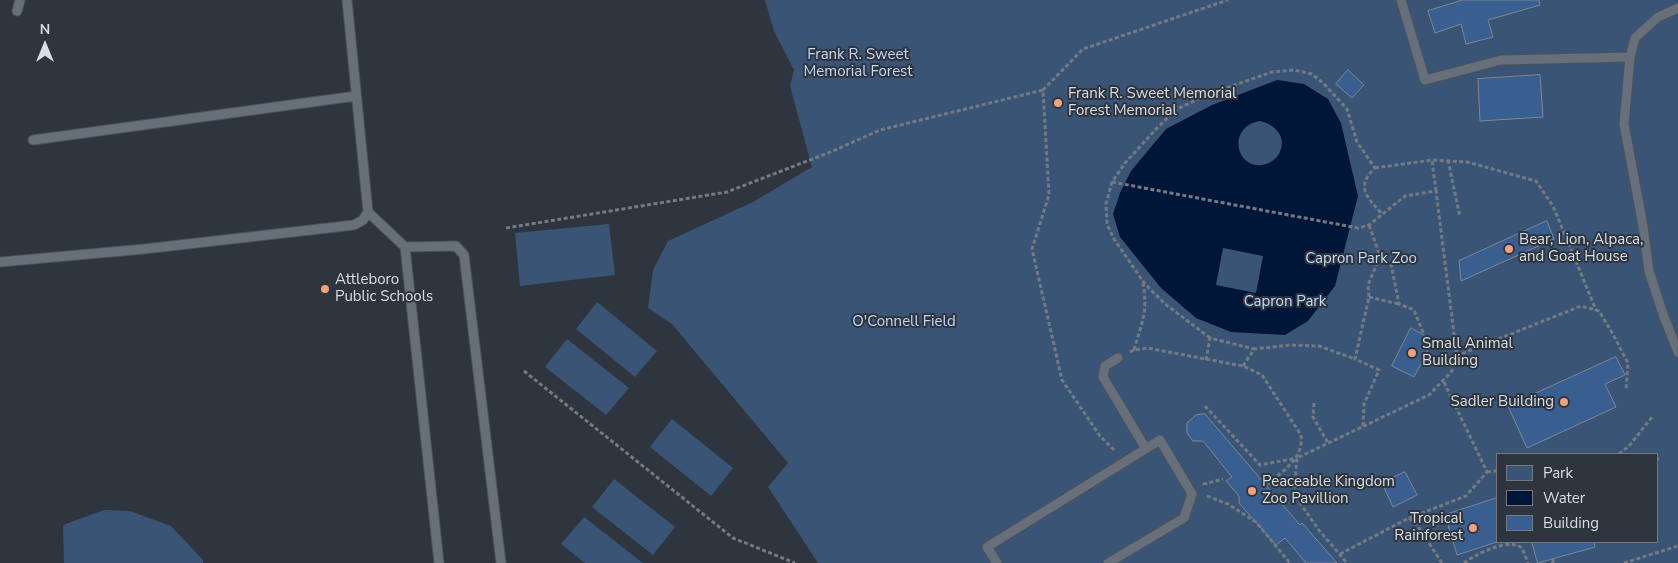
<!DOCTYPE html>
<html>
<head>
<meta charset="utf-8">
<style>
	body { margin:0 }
	#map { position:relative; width:1678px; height:563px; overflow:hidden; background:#2e353e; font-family:"Nunito Sans",sans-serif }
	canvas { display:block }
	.legend { position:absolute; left:1496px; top:453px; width:162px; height:90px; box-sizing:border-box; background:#2e353e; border:1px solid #727980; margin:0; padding:6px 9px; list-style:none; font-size:15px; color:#d9dee4 }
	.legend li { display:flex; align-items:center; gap:10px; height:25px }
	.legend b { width:25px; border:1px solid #727980 }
	.north { position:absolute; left:20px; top:20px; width:50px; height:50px; -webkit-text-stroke:4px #2e353e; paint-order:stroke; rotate:0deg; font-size:14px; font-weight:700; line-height:20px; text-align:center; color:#d9dee4 }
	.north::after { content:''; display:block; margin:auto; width:18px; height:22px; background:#d9dee4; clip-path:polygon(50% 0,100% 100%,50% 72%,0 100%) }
</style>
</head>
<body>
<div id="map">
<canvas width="1678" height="563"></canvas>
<ul class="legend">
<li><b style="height:14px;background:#3a5476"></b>Park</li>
<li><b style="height:14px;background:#001638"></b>Water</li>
<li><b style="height:14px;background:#395e90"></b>Building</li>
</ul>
<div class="north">N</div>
</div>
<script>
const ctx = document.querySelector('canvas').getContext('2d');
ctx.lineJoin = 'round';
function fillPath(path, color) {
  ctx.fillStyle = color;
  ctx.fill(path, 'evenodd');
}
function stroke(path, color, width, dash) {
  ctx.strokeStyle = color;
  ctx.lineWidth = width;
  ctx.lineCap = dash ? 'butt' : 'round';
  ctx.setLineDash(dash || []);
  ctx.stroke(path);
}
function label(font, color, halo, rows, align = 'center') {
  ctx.font = font + ' "Nunito Sans",sans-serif';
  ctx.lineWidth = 4;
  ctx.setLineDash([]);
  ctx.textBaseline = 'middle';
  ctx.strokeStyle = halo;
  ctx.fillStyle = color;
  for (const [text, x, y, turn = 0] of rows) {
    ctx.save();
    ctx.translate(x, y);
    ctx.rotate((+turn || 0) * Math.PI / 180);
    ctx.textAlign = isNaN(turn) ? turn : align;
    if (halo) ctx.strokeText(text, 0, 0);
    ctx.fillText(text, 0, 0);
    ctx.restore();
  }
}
fillPath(new Path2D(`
	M765,0H1678V563H818L768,487L788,463L672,324L648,308L653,270L668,241L753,202L812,167L790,86L794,70L774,31ZM1497,454H1657V542H1497Z
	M609,224L615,275L520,286L515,233Z
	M597,302L657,351L635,377L576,329Z
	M567,339L629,388L606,415L545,367Z
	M672,419L733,468L711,496L650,447Z
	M614,479L675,527L653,555L592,507Z
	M104,510L130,511L171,526L203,560V563H64L63,525Z
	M584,517L643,563H585L561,544Z`), '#3a5476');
fillPath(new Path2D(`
	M1277,80L1304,84L1328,99L1341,123L1358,196L1335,286L1308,321L1285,335L1231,332L1196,318L1161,288L1120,237L1113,214L1120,193L1131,171L1166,129L1212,105ZM1260,121C1274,124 1287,136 1280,152C1277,158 1272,162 1266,164C1237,173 1225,127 1260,121ZM1223,248L1263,256L1256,293L1216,285Z`), '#001638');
const building = new Path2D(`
	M1463,0H1539L1540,5L1488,20L1493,37L1466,44L1461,24L1435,33L1428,11Z
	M1348,70L1364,85L1352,98L1336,84Z
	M1540,75L1543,117L1480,121L1478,79Z
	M1547,221L1554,239L1461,281L1459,261Z
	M1411,328L1433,340L1414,377L1392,366Z
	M1616,357L1625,375L1605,384L1616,407L1527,448L1508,406Z
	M1205,414L1300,525L1302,523L1337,563H1306L1285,538L1276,545L1239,503V496L1226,481L1232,477L1203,441H1193L1187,433V423L1196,415Z
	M1405,472L1417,495L1393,507L1382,483Z
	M1497,498V542L1457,555L1445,515Z
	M1532,542H1594L1595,547L1538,563Z`);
fillPath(building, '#395e90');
stroke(building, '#7f8793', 1);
const service = new Path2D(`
	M1401,0L1425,80L1501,60L1630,57
	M1678,8L1658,17L1635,38L1630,57L1624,124L1643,226L1649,271L1664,317L1678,352
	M17,11L20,0
	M33,140L356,96
	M368,212L405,247L456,246L464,255L501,563
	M405,247L439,563
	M0,262L144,249L354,225L363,220L368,212L347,0
	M1118,358L1105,366L1103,377L1146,449
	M997,563L987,547L1160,440L1192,494L1184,518L1108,563`);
stroke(service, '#4d525a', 11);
stroke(new Path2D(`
	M1448,160L1460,217
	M1375,168L1432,160
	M1112,182L1358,228L1369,225L1405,196L1436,191L1454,334L1458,342L1452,371L1429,395L1297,458L1294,494L1318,529L1347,563
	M1436,191L1432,160L1467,162L1536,181L1553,206L1596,310
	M506,228L727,192L828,153L880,130L1043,90
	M1380,256L1391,264L1399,304L1414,310L1424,335
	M1369,297L1399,304
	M1210,338L1164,303L1145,284L1114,239L1107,224L1106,204L1112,182L1125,163L1156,129L1177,109L1209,94L1272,72L1294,70L1312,74L1324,84L1347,109L1357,142L1375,168C1355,187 1367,197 1382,214
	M1134,350C1142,322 1148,313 1143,283
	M1130,352L1134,350L1147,348L1243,366L1262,375L1301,435C1304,459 1283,471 1266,485
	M1456,356L1581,306L1599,311L1614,336L1628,363L1626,390
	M1206,360L1210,338L1254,349
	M1243,366L1254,349L1290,345L1319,346L1355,359
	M524,371L733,538L795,563
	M1314,403L1313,417L1328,443
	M1205,406L1260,465L1297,458
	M1363,426L1364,404L1379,370L1355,359L1369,297L1368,285L1380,256L1369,225
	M1114,450L1100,436L1062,380L1032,249L1049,195L1043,90L1083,49L1228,0
	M1619,454L1629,446L1652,417
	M1657,459H1659
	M1487,472L1497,471
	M1204,485V484L1223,479
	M1207,496L1228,504L1256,522L1290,563
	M1409,518L1466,496L1487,472L1443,380
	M1340,554L1409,518L1417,525L1442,563
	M1553,559V563
	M1464,563C1474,555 1503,541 1515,545C1518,545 1520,547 1522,548L1528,563
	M1624,563L1678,546`), '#747a82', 3, [4, 2.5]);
stroke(service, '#676f7a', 9);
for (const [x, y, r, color] of [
	[1058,103,5,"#f1a17c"],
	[1509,249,5,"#f1a17c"],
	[325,289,5,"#f1a17c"],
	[1412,353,5,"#f1a17c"],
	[1564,402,5,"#f1a17c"],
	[1252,491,5,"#f1a17c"],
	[1473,528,5,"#f1a17c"]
]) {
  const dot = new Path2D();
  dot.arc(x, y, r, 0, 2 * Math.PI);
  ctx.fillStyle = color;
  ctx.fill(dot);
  stroke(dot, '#2e353e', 2);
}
label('15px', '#c2d8f6', '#2e353e', [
	["Frank R. Sweet",858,55],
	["Memorial Forest",858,72],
	["Capron Park Zoo",1361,259],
	["Capron Park",1285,302],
	["O'Connell Field",904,322]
]);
label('15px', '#d9dee4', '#2e353e', [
	["Frank R. Sweet Memorial",1068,94],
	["Forest Memorial",1068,111],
	["Bear, Lion, Alpaca,",1519,240],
	["and Goat House",1519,257],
	["Attleboro",335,280],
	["Public Schools",335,297],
	["Small Animal",1422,344],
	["Building",1422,361],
	["Sadler Building",1554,402,"right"],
	["Peaceable Kingdom",1262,482],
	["Zoo Pavillion",1262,499],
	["Tropical",1463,519,"right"],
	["Rainforest",1463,536,"right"]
], 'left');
</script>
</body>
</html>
